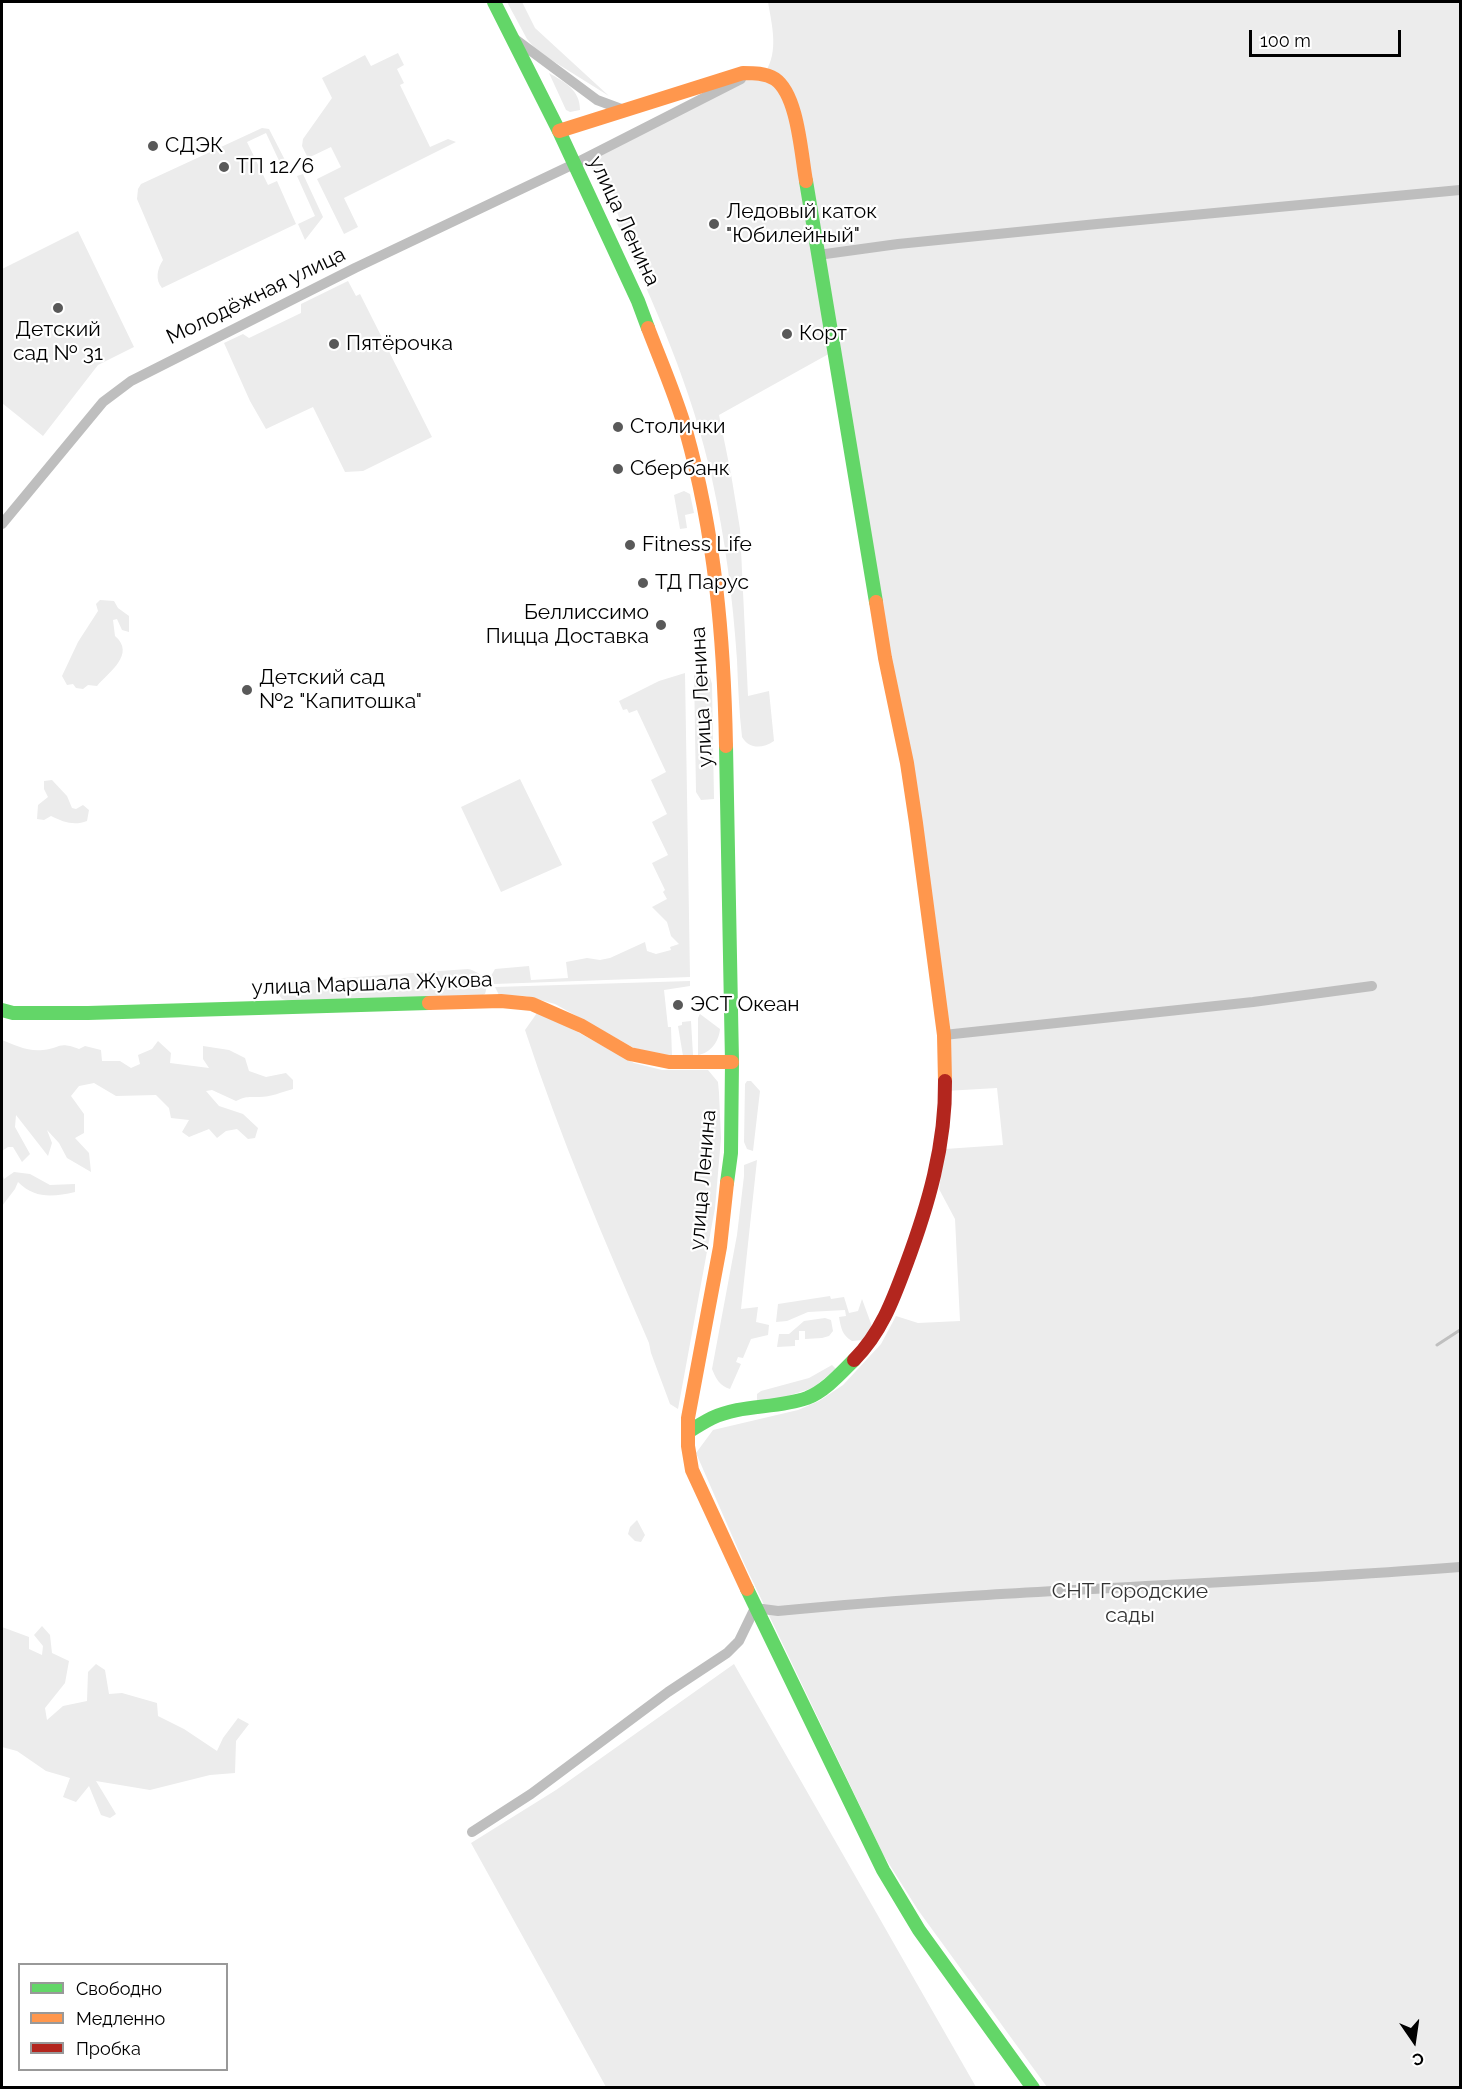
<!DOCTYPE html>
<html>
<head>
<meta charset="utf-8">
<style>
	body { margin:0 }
	#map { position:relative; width:1462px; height:2089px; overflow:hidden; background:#fff; font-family:Raleway,sans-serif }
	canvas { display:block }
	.frame { position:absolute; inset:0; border:3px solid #000; pointer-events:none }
	.legend { position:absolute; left:18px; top:1963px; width:210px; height:108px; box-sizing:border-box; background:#fff; border:2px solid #999; margin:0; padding:8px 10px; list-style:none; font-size:18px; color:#000 }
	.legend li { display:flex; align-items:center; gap:12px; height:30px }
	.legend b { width:30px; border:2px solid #999 }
	.north { position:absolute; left:1384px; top:2011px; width:60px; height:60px; -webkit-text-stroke:4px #fff; paint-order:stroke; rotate:167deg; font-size:16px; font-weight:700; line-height:24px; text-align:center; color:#000 }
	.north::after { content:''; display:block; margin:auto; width:21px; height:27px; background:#000; clip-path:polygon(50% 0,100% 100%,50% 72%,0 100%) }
	.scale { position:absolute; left:1249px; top:30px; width:152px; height:27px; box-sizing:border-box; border:3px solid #000; border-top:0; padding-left:8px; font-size:18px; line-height:21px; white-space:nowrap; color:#000; -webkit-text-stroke:4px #fff; paint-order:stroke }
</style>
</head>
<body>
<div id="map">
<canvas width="1462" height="2089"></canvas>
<div class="frame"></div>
<ul class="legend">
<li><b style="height:8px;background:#63d668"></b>Свободно</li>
<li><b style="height:8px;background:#ff974d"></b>Медленно</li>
<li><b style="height:8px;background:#b3261e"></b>Пробка</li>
</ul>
<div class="north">С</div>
<div class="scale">100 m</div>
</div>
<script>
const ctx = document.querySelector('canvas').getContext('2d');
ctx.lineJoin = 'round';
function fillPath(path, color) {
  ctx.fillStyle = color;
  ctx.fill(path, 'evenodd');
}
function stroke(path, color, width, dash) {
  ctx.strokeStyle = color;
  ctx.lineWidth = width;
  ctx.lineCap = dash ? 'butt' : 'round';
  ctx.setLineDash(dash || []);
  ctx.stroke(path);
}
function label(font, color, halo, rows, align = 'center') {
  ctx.font = font + ' Raleway,sans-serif';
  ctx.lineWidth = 4.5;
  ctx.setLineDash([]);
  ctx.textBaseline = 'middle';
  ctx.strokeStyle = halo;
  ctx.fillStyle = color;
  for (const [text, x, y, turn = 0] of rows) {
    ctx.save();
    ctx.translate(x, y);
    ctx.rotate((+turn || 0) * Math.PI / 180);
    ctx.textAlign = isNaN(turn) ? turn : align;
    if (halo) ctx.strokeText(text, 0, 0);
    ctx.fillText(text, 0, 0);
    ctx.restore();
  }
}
fillPath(new Path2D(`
	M507,2H522L535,28L609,96L537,51L527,39Z
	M768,2H1460V2087H1047L918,1910L884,1856L744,1563L696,1453L713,1430L798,1410L819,1401L843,1385L881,1344L896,1316L918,1323L960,1321L955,1219L939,1189L945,1149L1003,1145L997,1088L945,1091L944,1035L834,351L719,415L731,474L740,529L748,696L769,691L774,741C762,749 749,749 742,737C739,711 738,685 737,660C733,599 725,538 712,479C692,388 654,303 615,219L619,217L615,207L618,205L608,182L601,184L586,158L755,72L765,73C779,51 772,26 768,2Z
	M398,53L404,65L397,69L404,83L400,85L430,147L448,139L456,142L344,198L358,227L344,234L317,179L341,167L331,147L308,158L302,146L303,139L332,98L322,78L365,55L371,66Z
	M549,73C564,82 580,89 580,110L570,112L566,110Z
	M262,128L269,129L287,164L282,167L266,133L247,142L268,185L277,181L296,224L162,288C155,280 157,269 163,260L137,199L138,189L141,184Z
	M303,174L323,217L305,240L298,224L315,216L297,176Z
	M78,231L134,347L98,365L43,436L2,403V269Z
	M348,281L356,296L360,294L432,437L363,471L345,472L313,407L266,429L250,401L224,343L243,334L249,338L301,313V304Z
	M684,491L690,494L694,513L685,515L687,528L680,529L674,495Z
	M100,600L114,601L118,608L129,616V632L122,630L117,619L113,620L115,636C136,654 109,672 97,686L88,685L83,689L76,688L73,684L67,685L62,676L78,642L98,611L96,604Z
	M702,671L710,677L712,684L714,799L701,800L696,792L694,672Z
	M685,673L690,977L494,984L491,976L495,969L529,966L531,980L568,978L566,962L587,958L600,960L610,958L645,942L647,951L656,954L671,950L670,947L679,944L671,936L667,922L652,907L667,899L663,892L665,890L652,863L668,855L652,822L667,814L651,780L666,772L637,710L629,713L627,709L623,710L619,701L659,681Z
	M520,779L562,865L501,892L461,807Z
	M52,780L67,796L72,808L76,809L83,805L89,810L87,821C74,826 63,822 51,816L44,820L37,819L38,805L48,797L44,789V781Z
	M468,969C480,972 490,980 485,994L480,996L289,1001L282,999L277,992L282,983L287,982Z
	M690,981V986L664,990L668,1027H671L672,1057L634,1048L555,1004L526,996L499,995L495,987Z
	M537,1013L563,1024L634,1063L662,1070H708L718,1082L719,1093L721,1138L715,1208L678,1409L670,1404L651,1353L649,1343C604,1240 560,1137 525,1030Z
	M700,1014L720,1029C719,1041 711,1053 698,1055V1018Z
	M691,1021L693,1055L683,1056L678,1026L682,1025V1022Z
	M2,1040C15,1045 28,1052 43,1050C61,1048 58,1041 79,1049L85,1046L101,1050L102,1061H120L131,1068L140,1064L138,1055L152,1049L158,1041L171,1053L170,1063L209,1068L203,1059V1046L229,1050L245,1058L249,1071L266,1077L286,1073L293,1080V1089C282,1092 271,1097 259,1097C249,1097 245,1096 236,1101L212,1090L206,1091L219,1106L243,1114L258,1128L255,1138L248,1139L237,1129L226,1131L217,1138L209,1129L189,1137L182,1132L189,1120L171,1118L169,1108L156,1095L116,1096L94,1083L79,1086L71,1096L84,1114V1133L75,1138L89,1153L91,1172L67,1158L59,1143L47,1130L52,1143L48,1156L16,1115L15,1127L30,1154L22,1162L13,1147H8L2,1151Z
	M747,1081H751L760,1091L753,1151L747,1149L744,1142L745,1084Z
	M757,1160L741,1309L758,1307L756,1322L769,1325L768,1335L751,1339L743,1358L738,1357L736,1362L741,1364L730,1389C720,1386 716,1379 712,1369L737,1235L744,1176V1165Z
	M14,1172L30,1174L50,1185L75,1184V1192C53,1197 35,1199 18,1182L15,1189L2,1206V1173L4,1179Z
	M830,1296L831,1299L844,1297L849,1313L858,1311L862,1299L873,1329L863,1340L852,1341C842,1335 841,1328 839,1317L846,1316L845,1310L808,1312L787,1321L776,1322L778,1304Z
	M825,1318L831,1320L833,1331L829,1336L822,1338L805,1339V1331H799V1340H795V1346L777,1347L779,1334H789L804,1321Z
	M832,1365L836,1369L813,1388L762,1404L757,1401V1394L761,1391L809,1378Z
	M637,1520L645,1535L641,1542L635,1541L628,1534L630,1527Z
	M42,1626L50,1635L52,1653L69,1661L65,1683L45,1708L47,1720L63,1706L87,1701L88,1672L96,1664L105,1670L109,1694L122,1693L157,1703L158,1716L184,1729L217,1751L223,1738L238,1718L249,1724L236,1741L235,1773L210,1775L150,1790L96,1781L116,1814L110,1818L101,1815L89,1786L76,1802L63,1797L70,1778L46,1771L17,1751L2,1747V1627L29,1637V1649L42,1655L43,1646L34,1635Z
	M734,1664L976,2087H606L471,1843L556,1790Z`), '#ececec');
stroke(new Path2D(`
	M1437,1345L1460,1330`), '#bfbfbf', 3);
stroke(new Path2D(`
	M515,39L597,100L624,110
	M818,255L898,244L1097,224L1460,190
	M2,524L103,402L131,381L355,268L574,164L741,79
	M944,1035L1253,1002L1372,986
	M472,1832L531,1794L668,1692L727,1653L739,1641L755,1608L778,1611C1005,1589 1233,1585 1460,1567`), '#bebebe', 10);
stroke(new Path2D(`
	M494,2L559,131L638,301L648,328
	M806,181L876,602
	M726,746L732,1062L731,1153L727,1183
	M2,1010L13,1013H88L429,1003
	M688,1432C696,1427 704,1422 712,1418C741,1404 776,1409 807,1398C825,1391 840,1374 854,1360
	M747,1589L883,1870L919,1930L1033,2088`), '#63d668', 14);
stroke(new Path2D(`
	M559,131L743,73C754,73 765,73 775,79C798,95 801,154 806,181
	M648,328C661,362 676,396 686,431C715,534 724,639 726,746
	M876,602L885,658L907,763L916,823L944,1035L945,1081
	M429,1003L501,1001L532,1004L582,1026L630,1054L669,1062H732
	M727,1183L720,1247L688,1418V1446L692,1470L747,1589`), '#ff974d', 14);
stroke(new Path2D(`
	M854,1360C881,1333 893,1300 906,1265C928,1206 946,1145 945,1081`), '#b3261e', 14);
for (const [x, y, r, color] of [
	[153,146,6,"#595959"],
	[224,167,6,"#595959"],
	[714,224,6,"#595959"],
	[58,308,6,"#595959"],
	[787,334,6,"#595959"],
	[334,344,6,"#595959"],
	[618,427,6,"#595959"],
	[618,469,6,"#595959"],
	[630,545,6,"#595959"],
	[643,583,6,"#595959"],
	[661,625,6,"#595959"],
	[247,690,6,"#595959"],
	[678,1005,6,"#595959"]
]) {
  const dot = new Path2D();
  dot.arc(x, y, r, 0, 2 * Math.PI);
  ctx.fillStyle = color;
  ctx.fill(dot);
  stroke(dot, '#fff', 2);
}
label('21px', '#000', '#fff', [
	["СДЭК",165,146],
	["ТП 12/6",236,167],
	["Ледовый каток",726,212],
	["\"Юбилейный\"",726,236],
	["Детский",58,330,"center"],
	["сад № 31",58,354,"center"],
	["Корт",799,334],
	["Пятёрочка",346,344],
	["Столички",630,427],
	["Сбербанк",630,469],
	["Fitness Life",642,545],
	["ТД Парус",655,583],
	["Беллиссимо",649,613,"right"],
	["Пицца Доставка",649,637,"right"],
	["Детский сад",259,678],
	["№2 \"Капитошка\"",259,702],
	["ЭСТ Океан",690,1005]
], 'left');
label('21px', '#000', '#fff', [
	["улица Ленина",624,221,65],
	["Молодёжная улица",256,296,-26],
	["улица Ленина",702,697,-93],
	["улица Маршала Жукова",372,984,-2],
	["улица Ленина",703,1180,-85]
]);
label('21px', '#333', '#fff', [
	["СНТ Городские",1130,1592],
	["сады",1130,1616]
]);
</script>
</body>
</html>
